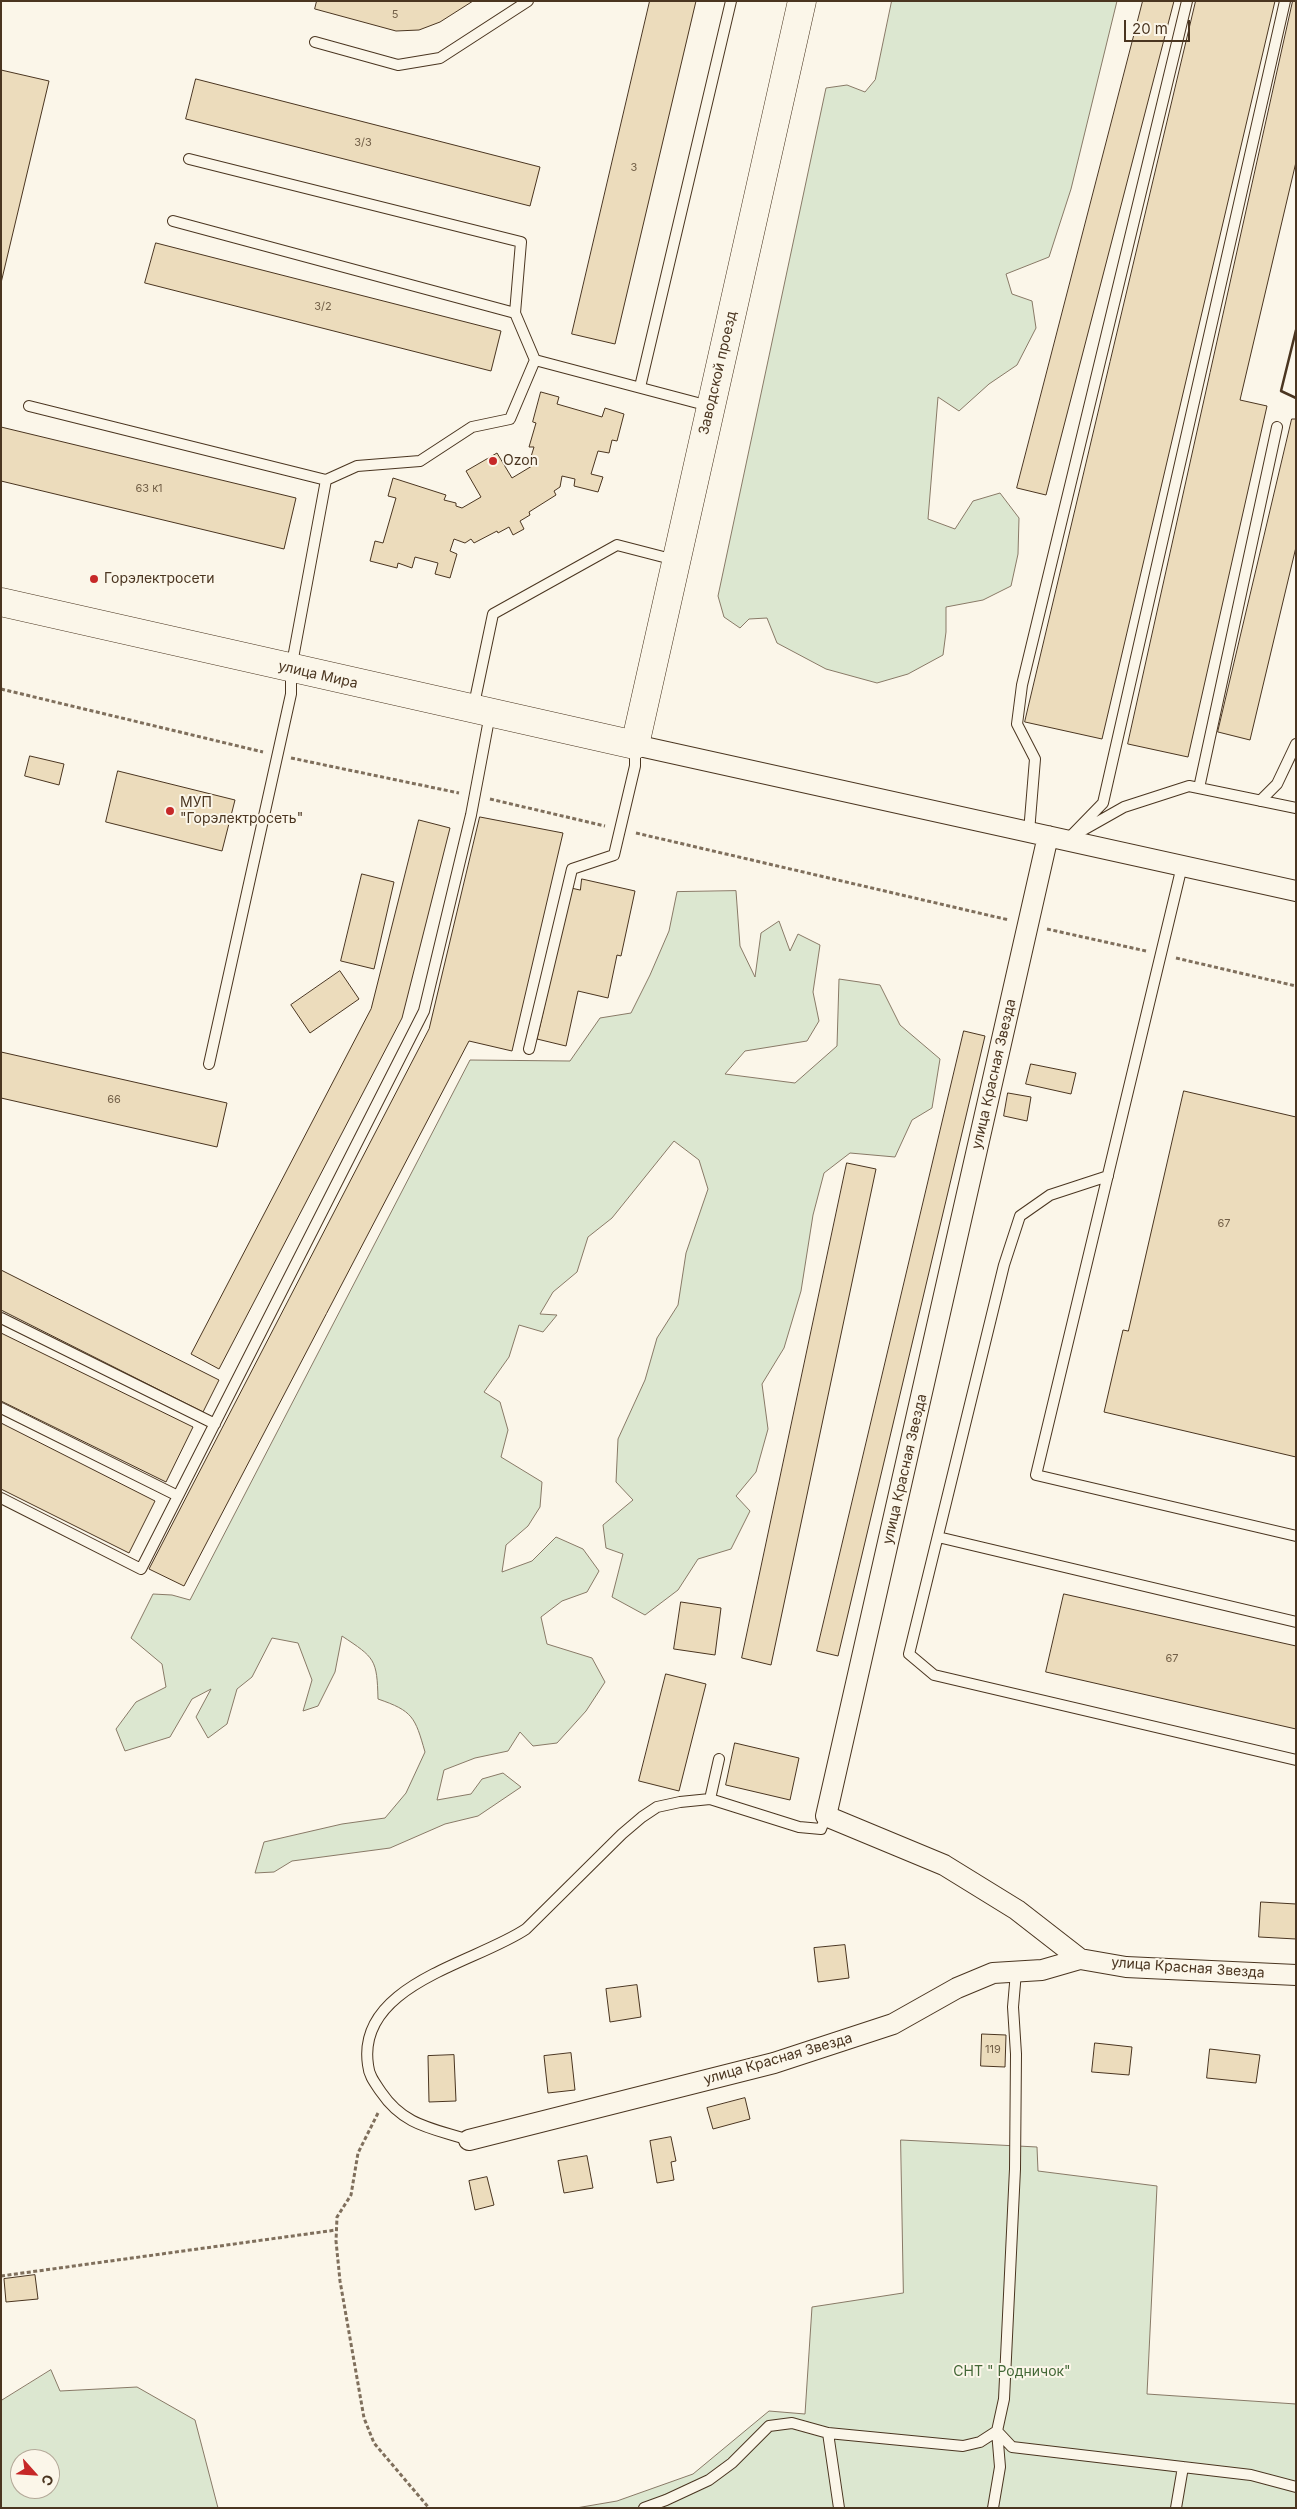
<!DOCTYPE html>
<html>
<head>
<meta charset="utf-8">
<style>
	body { margin:0 }
	#map { position:relative; width:1297px; height:2509px; overflow:hidden; background:#fbf6e9; font-family:Inter,sans-serif }
	canvas { display:block }
	.frame { position:absolute; inset:0; border:2px solid #4a3520; pointer-events:none }
	.north { position:absolute; left:10px; top:2449px; width:50px; height:50px; box-sizing:border-box; background:#fbf6e9; border:1px solid #b4a999; border-radius:50%; rotate:116deg; font-size:14px; font-weight:700; line-height:20px; text-align:center; color:#4a3520 }
	.north::after { content:''; display:block; margin:auto; width:18px; height:22px; background:#c62828; clip-path:polygon(50% 0,100% 100%,50% 72%,0 100%) }
	.scale { position:absolute; left:1124px; top:20px; width:66px; height:22px; box-sizing:border-box; border:2px solid #4a3520; border-top:0; padding-left:6px; font-size:15px; line-height:18px; white-space:nowrap; color:#4a3520; -webkit-text-stroke:4px #fbf6e9; paint-order:stroke }
</style>
</head>
<body>
<div id="map">
<canvas width="1297" height="2509"></canvas>
<div class="frame"></div>
<div class="north">С</div>
<div class="scale">20 m</div>
</div>
<script>
const ctx = document.querySelector('canvas').getContext('2d');
ctx.lineJoin = 'round';
function fillPath(path, color) {
  ctx.fillStyle = color;
  ctx.fill(path, 'evenodd');
}
function stroke(path, color, width, dash) {
  ctx.strokeStyle = color;
  ctx.lineWidth = width;
  ctx.lineCap = dash ? 'butt' : 'round';
  ctx.setLineDash(dash || []);
  ctx.stroke(path);
}
function label(font, color, halo, rows, align = 'center') {
  ctx.font = font + ' Inter,sans-serif';
  ctx.lineWidth = 4;
  ctx.setLineDash([]);
  ctx.textBaseline = 'middle';
  ctx.strokeStyle = halo;
  ctx.fillStyle = color;
  for (const [text, x, y, turn = 0] of rows) {
    ctx.save();
    ctx.translate(x, y);
    ctx.rotate((+turn || 0) * Math.PI / 180);
    ctx.textAlign = isNaN(turn) ? turn : align;
    if (halo) ctx.strokeText(text, 0, 0);
    ctx.fillText(text, 0, 0);
    ctx.restore();
  }
}
const green = new Path2D(`
	M892,1H1117L1071,189L1049,257L1006,274L1012,294L1032,301L1036,328L1017,365L989,384L959,411L938,397L928,519L955,529L973,501L1000,493L1019,518L1018,554L1011,586L983,600L946,607V632L943,655L908,674L877,683L826,669L777,643L767,618L749,619L740,628L724,617L718,596L826,88L847,85L865,92L875,80Z
	M736,891L740,946L755,977L761,933L779,921L790,951L798,934L820,945L813,992L819,1021L807,1041L745,1051L725,1074L795,1083L837,1046L839,979L880,985L900,1025L940,1059L932,1108L912,1120L895,1157L850,1153L824,1173L813,1215L801,1291L784,1348L762,1384L768,1429L756,1472L736,1496L750,1511L731,1549L698,1559L678,1590L645,1615L612,1597L623,1554L606,1548L603,1525L633,1500L616,1482L618,1439L645,1380L657,1338L678,1305L686,1253L708,1189L699,1160L674,1141L612,1218L588,1237L577,1272L553,1292L540,1314L557,1315L543,1332L519,1325L509,1357L484,1392L500,1402L508,1430L501,1457L542,1482L540,1507L528,1526L506,1545L502,1572L532,1561L556,1537L583,1549L599,1571L587,1592L562,1601L541,1617L547,1644L592,1658L605,1682L586,1711L557,1743L533,1746L520,1732L508,1751L475,1758L444,1770L437,1800L471,1794L482,1779L503,1773L521,1787L478,1816L445,1824L390,1848L292,1861L274,1872L255,1873L264,1842L342,1824L385,1818L406,1793L425,1752C415,1717 413,1711 378,1699C377,1659 375,1658 342,1636L335,1672L318,1706L303,1711L312,1680L298,1643L272,1638L252,1677L237,1689L227,1724L208,1738L196,1717L211,1689L192,1699L170,1737L125,1751L116,1729L136,1702L166,1687L162,1664L131,1638L153,1594L172,1595L190,1600L470,1060L570,1061L600,1018L631,1013L650,975L669,931L677,892Z
	M901,2140L1037,2147L1038,2171L1157,2186L1147,2394L1296,2404V2508H576L617,2501L693,2474L769,2411L805,2414L812,2307L903,2293Z
	M51,2370L60,2391L137,2387L195,2420L218,2508H1V2401ZM20,2459H50V2489H20Z`);
fillPath(green, '#dce7d0');
stroke(green, '#887966', 1);
const building = new Path2D(`
	M317,1H473L440,22L419,30L396,31L315,9Z
	M650,1H696L615,344L572,334Z
	M1143,1H1174L1046,495L1017,488Z
	M1196,1H1275L1102,739L1025,722Z
	M1293,1H1296V162L1240,400L1267,406L1188,757L1128,744Z
	M1,70L49,81L1,283Z
	M196,79L540,167L530,206L186,119Z
	M156,243L501,331L491,371L145,283Z
	M541,392L559,397L557,404L602,417L605,408L624,414L617,441L612,440L609,453L598,451L591,474L603,477L598,492L574,486L575,479L562,476L560,487L554,491L556,495L529,512L530,515L520,521L524,529L513,535L509,527L498,533L497,531L474,543L471,539L465,543L454,539L450,551L457,554L450,578L435,574L438,563L415,557L412,568L398,563L397,568L370,561L375,541L383,543L396,498L388,496L393,478L446,495L444,500L456,503V506L462,508L481,497L466,471L497,453L512,478L532,466L533,461L530,460L534,447H529L536,423L533,422Z
	M1292,419H1296V547L1250,740L1218,732Z
	M1,427L296,498L284,549L1,481Z
	M30,756L64,764L59,785L25,776Z
	M118,771L235,800L222,851L106,822Z
	M480,817L563,833L512,1051L469,1041L184,1586L149,1569L429,1029Z
	M419,820L450,828L402,1018L219,1369L191,1354L371,1009Z
	M362,874L394,882L374,969L341,961Z
	M582,879L635,891L621,956L617,955L608,998L578,991L566,1046L537,1039L571,888L580,890Z
	M340,971L359,999L310,1033L291,1005Z
	M964,1031L985,1036L838,1656L817,1651Z
	M1,1052L227,1103L217,1147L1,1098Z
	M1031,1064L1076,1073L1071,1094L1026,1084Z
	M1184,1091L1296,1117V1457L1104,1412L1123,1330L1128,1331Z
	M1008,1093L1031,1097L1027,1121L1004,1116Z
	M847,1163L876,1169L771,1665L742,1658Z
	M1,1270L219,1380L203,1412L1,1310Z
	M1,1333L193,1427L166,1482L1,1401Z
	M1,1423L155,1501L129,1553L1,1489Z
	M1064,1594L1296,1646V1729L1046,1672Z
	M681,1602L721,1608L715,1655L674,1649Z
	M666,1674L706,1684L679,1791L639,1781Z
	M735,1743L799,1758L790,1800L726,1785Z
	M1261,1902L1296,1904V1939L1259,1937Z
	M845,1945L849,1978L818,1982L814,1948Z
	M637,1985L641,2017L610,2022L606,1989Z
	M982,2034L1006,2035L1005,2067L981,2066Z
	M1095,2043L1132,2047L1129,2075L1092,2072Z
	M1210,2049L1260,2055L1256,2083L1207,2078Z
	M571,2053L575,2090L548,2093L544,2056Z
	M454,2055L456,2101L429,2102L428,2056Z
	M745,2098L750,2119L713,2129L707,2108Z
	M671,2137L676,2161L671,2162L674,2180L657,2183L650,2141Z
	M587,2156L593,2188L564,2193L558,2161Z
	M487,2177L494,2205L475,2210L469,2181Z
	M35,2275L38,2299L6,2302L4,2279Z`);
fillPath(building, '#ecdcbc');
stroke(building, '#4a3520', 1);
const service = new Path2D(`
	M315,42L398,65L440,58L528,1
	M189,159L521,242L515,313L535,360L709,406
	M173,221L515,313
	M640,387L731,1
	M29,406L326,480L291,669V694L209,1064
	M326,480L357,466L420,461L472,427L510,419L535,360
	M473,709L493,614L617,545L675,560
	M1199,788L1277,427
	M1260,801L1277,784L1296,744
	M1029,832L1035,759L1017,724L1022,685L1187,1
	M1078,833L1124,807L1189,786L1296,808
	M1067,840L1103,803L1285,1
	M1182,866L1036,1475L1296,1536
	M529,1049L572,869L614,855L635,766V746
	M1108,1176L1050,1195L1020,1216L1004,1265L909,1654L934,1675L1296,1760
	M1,1318L215,1424
	M1,1408L178,1496
	M1,1498L141,1569L424,1011L471,815L490,714
	M938,1537L1296,1622
	M719,1759L710,1799L799,1827L821,1829L826,1816
	M469,2140C432,2128 404,2126 381,2092C375,2083 369,2076 368,2065C356,1984 476,1963 526,1929L622,1834L642,1817L657,1807L680,1802L710,1799
	M997,2431L1012,2447L1251,2475L1296,2487
	M828,2433L839,2508
	M644,2508L666,2500L709,2480L732,2463L769,2426L792,2423L828,2433L963,2446L980,2442L997,2431L1004,2399L1015,2169L1016,2054L1013,2007L1016,1972
	M993,2508L1000,2467L997,2431
	M1176,2508L1183,2467`);
const minor = new Path2D(`
	M635,745L1296,891
	M1048,836L826,1816L944,1865L1017,1910L1080,1959L1126,1967L1296,1975
	M469,2140L774,2063L893,2024L957,1988L993,1973L1042,1970L1080,1959`);
const secondary = new Path2D(`
	M1,602L635,745L802,1`);
stroke(service, '#4a3520', 12);
stroke(minor, '#4a3520', 22);
stroke(secondary, '#4a3520', 29);
stroke(new Path2D(`
	M1,689L263,752
	M291,758L459,793
	M490,799L605,826
	M636,833L1009,920
	M1047,929L1146,951
	M1176,958L1296,986
	M378,2113L358,2153L351,2195L337,2217L336,2241L340,2281L364,2418L374,2443L429,2508
	M1,2276L336,2230`), '#7f6f5c', 3, [4, 2.5]);
stroke(service, '#fbf6e9', 10);
stroke(minor, '#fbf6e9', 20);
stroke(secondary, '#fbf6e9', 28);
stroke(new Path2D(`
	M1296,330L1281,391L1296,398`), '#4a3520', 2.5);
for (const [x, y, r, color] of [
	[493,461,5,"#c62828"],
	[94,579,5,"#c62828"],
	[170,811,5,"#c62828"]
]) {
  const dot = new Path2D();
  dot.arc(x, y, r, 0, 2 * Math.PI);
  ctx.fillStyle = color;
  ctx.fill(dot);
  stroke(dot, '#fbf6e9', 2);
}
label('11px', '#725f47', null, [
	["5",395,15],
	["3/3",363,143],
	["3",634,168],
	["3/2",323,307],
	["63 к1",149,489],
	["66",114,1100],
	["67",1224,1224],
	["67",1172,1659],
	["119",993,2050]
]);
label('14px', '#4a3520', '#fbf6e9', [
	["Заводской проезд",718,373,-77],
	["улица Мира",318,675,13],
	["улица Красная Звезда",994,1074,-77],
	["улица Красная Звезда",905,1469,-77],
	["улица Красная Звезда",1188,1968,4],
	["улица Красная Звезда",778,2059,-16]
]);
label('14px', '#4a3520', '#fbf6e9', [
	["Ozon",503,461],
	["Горэлектросети",104,579],
	["МУП",180,803],
	["\"Горэлектросеть\"",180,819]
], 'left');
label('14px', '#436837', '#fbf6e9', [
	["СНТ \" Родничок\"",1012,2372]
]);
</script>
</body>
</html>
